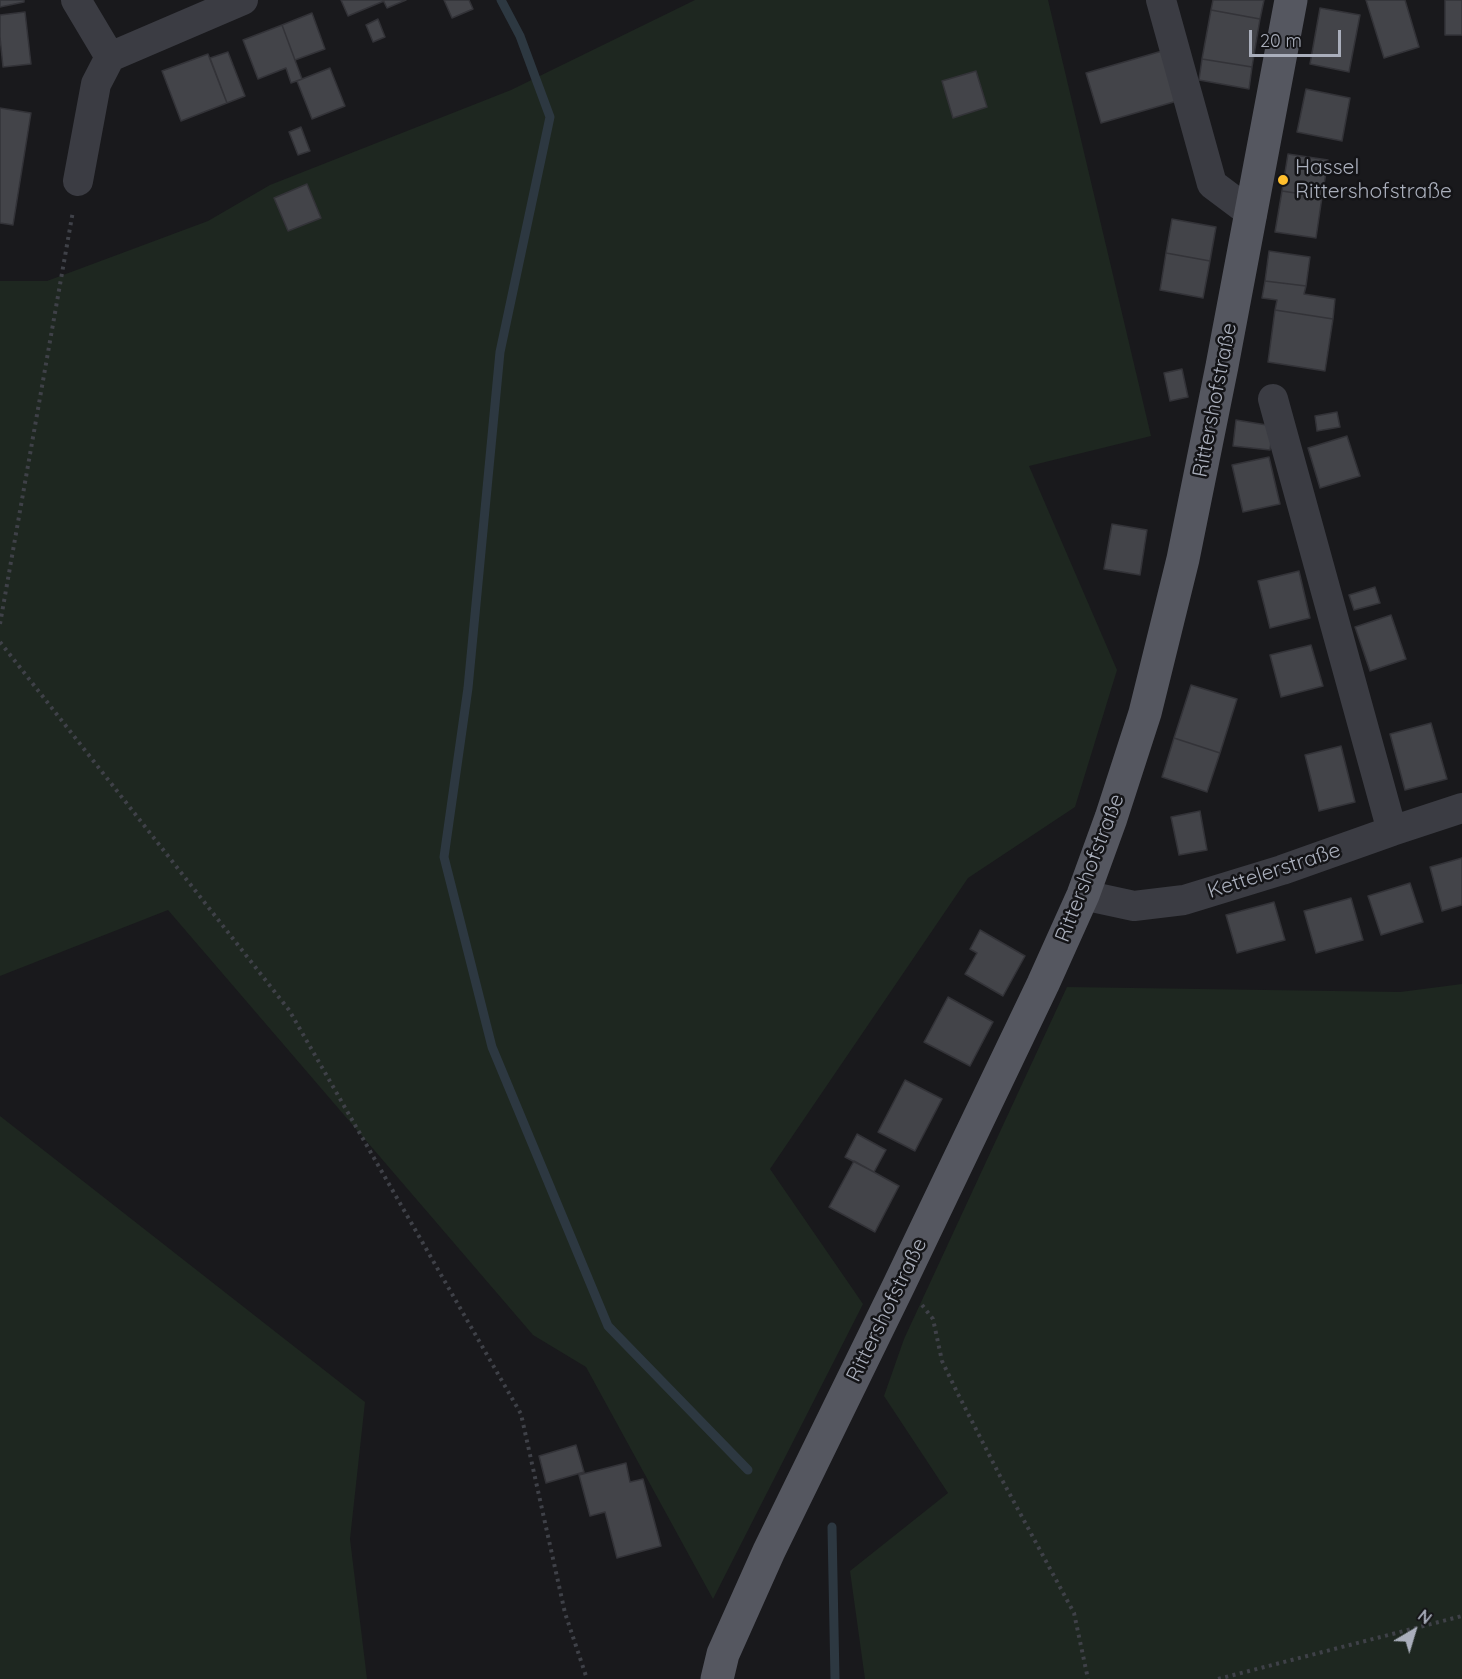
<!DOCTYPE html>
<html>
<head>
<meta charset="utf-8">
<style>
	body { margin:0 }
	#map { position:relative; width:1462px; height:1679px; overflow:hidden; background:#19191c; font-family:Quicksand,sans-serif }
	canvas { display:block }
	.north { position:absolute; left:1384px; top:1601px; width:60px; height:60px; -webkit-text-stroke:4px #141417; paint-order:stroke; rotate:38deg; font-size:16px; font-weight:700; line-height:24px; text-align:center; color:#aaafbc }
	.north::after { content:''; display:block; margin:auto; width:21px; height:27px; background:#aaafbc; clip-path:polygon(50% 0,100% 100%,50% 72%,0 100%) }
	.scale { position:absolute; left:1249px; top:30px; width:92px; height:27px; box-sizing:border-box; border:3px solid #aaafbc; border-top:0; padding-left:8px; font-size:18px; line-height:21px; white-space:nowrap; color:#aaafbc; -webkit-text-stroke:4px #141417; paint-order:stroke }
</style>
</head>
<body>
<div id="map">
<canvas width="1462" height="1679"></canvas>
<div class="north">N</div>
<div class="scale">20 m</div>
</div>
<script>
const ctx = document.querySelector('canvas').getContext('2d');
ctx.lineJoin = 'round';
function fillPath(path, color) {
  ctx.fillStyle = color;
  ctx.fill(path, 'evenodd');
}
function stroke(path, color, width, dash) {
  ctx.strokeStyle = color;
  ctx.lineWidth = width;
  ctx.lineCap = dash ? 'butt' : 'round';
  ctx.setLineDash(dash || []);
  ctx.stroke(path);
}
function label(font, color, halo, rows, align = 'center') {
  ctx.font = font + ' Quicksand,sans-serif';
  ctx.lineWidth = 5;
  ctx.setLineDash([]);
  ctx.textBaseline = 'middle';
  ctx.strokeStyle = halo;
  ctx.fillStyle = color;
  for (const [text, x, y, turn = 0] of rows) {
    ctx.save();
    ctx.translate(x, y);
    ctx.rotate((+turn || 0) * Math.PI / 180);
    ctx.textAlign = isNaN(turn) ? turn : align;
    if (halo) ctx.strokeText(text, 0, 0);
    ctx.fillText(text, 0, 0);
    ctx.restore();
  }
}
fillPath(new Path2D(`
	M695,0H1048L1151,436L1029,466L1117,670L1075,807L968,878L770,1169L863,1304L713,1599L586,1367L533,1335L168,910L0,976V281H47L208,221L270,185L511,90Z
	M1462,984V1679H865L850,1571L948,1493L884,1396L904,1339L1067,987L1400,992Z
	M0,1116L365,1402L350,1539L367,1679H0Z`), '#1e2720');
stroke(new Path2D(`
	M501,0L520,36L550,117L500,352L468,688L444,857L492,1047L608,1326L748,1470
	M832,1527L835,1679`), '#2d3841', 9);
const building = new Path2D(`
	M0,0H24V2L0,7Z
	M341,0H383L384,1L348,16Z
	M383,0H406L387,8Z
	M444,0H469L473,9L452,18Z
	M1213,0H1264L1260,19L1211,10Z
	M1366,0H1405L1419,47L1384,58Z
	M1445,0H1462V35H1445Z
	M1320,8L1360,15L1349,72L1310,64Z
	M1211,10L1260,19L1252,67L1202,59Z
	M25,12L31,64L3,67L0,37V15Z
	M312,13L325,49L295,60L282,25Z
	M378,19L385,37L373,42L366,25Z
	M282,25L302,79L291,83L286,68L258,79L243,40Z
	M1162,51L1177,101L1101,123L1086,73Z
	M228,52L245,96L227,103L210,58Z
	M208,54L227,103L181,121L162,71Z
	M1202,59L1252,67L1249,89L1199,80Z
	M330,68L345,106L312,119L297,81Z
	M976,71L987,107L953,118L942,81Z
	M1306,89L1350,98L1342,141L1297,132Z
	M0,108L31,113L13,225L0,223Z
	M301,127L310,151L298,155L289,132Z
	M1288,154L1328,160L1322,197L1282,191Z
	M307,184L321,218L288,231L274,198Z
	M1282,191L1322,197L1316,238L1275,232Z
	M1172,219L1216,227L1210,261L1166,253Z
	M1269,251L1310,257L1306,286L1265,281Z
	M1166,253L1210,261L1203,298L1160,290Z
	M1265,281L1306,286L1304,294L1335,299L1333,319L1275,310L1277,300L1262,298Z
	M1275,310L1333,319L1325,371L1268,362Z
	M1182,369L1188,397L1170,401L1164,373Z
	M1337,412L1340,427L1317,431L1315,416Z
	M1236,420L1273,426L1270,450L1233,446Z
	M1347,436L1360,476L1320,488L1308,448Z
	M1269,457L1280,504L1243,512L1232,465Z
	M1112,524L1147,530L1140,575L1104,569Z
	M1299,571L1310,618L1270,628L1258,581Z
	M1375,587L1380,603L1354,610L1349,595Z
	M1391,615L1406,659L1370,671L1355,627Z
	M1311,645L1323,686L1281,697L1270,655Z
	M1191,685L1237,699L1220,753L1174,738Z
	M1431,723L1447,779L1405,790L1390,734Z
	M1174,738L1220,753L1207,792L1162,777Z
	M1341,746L1355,802L1319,811L1305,755Z
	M1200,811L1207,850L1179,855L1171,817Z
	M1462,858V905L1442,911L1430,867Z
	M1410,883L1423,922L1381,935L1368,896Z
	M1351,898L1363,940L1316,953L1304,911Z
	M1274,902L1285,940L1237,953L1226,915Z
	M980,930L1025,956L1003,996L965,974L977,953L970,949Z
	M948,997L993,1022L970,1066L924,1042Z
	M905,1080L942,1099L915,1151L878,1132Z
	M857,1134L886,1150L874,1172L845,1157Z
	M854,1161L899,1186L875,1232L829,1207Z
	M576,1445L584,1472L546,1483L539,1456Z
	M626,1463L630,1482L643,1479L661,1546L617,1558L605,1512L590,1516L579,1475Z`);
fillPath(building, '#434449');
stroke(building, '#333338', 1.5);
stroke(new Path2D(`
	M0,624L73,211
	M0,642L289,1010L521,1414L565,1613L587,1679
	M922,1305L933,1319L942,1361L959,1396L1001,1478L1074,1613L1088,1679
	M1218,1679L1462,1616`), '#3f4148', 4, [3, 4.5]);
stroke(new Path2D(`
	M76,0L110,57
	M1161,0L1212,184L1252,214
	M78,181L96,84L110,57L243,0
	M1273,399L1392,831
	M1083,895L1134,906L1184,900L1282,870L1392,831L1462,808`), '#3b3c43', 30);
stroke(new Path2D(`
	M717,1679L723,1654L769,1551L899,1285L1043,984L1083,895L1111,818L1145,713L1183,559L1222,366L1291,0`), '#555760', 33);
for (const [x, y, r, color] of [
	[1283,180,6,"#ffbf2d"]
]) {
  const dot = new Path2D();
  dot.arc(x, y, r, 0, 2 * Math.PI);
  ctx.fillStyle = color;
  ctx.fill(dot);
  stroke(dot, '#141417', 2);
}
label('21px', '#aaafbc', '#141417', [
	["Hassel",1295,168],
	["Rittershofstraße",1295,192]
], 'left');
label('21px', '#aaafbc', '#141417', [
	["Rittershofstraße",1215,400,-79],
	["Rittershofstraße",1090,868,-69],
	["Kettelerstraße",1274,871,-18],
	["Rittershofstraße",887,1310,-64]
]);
</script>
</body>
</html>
